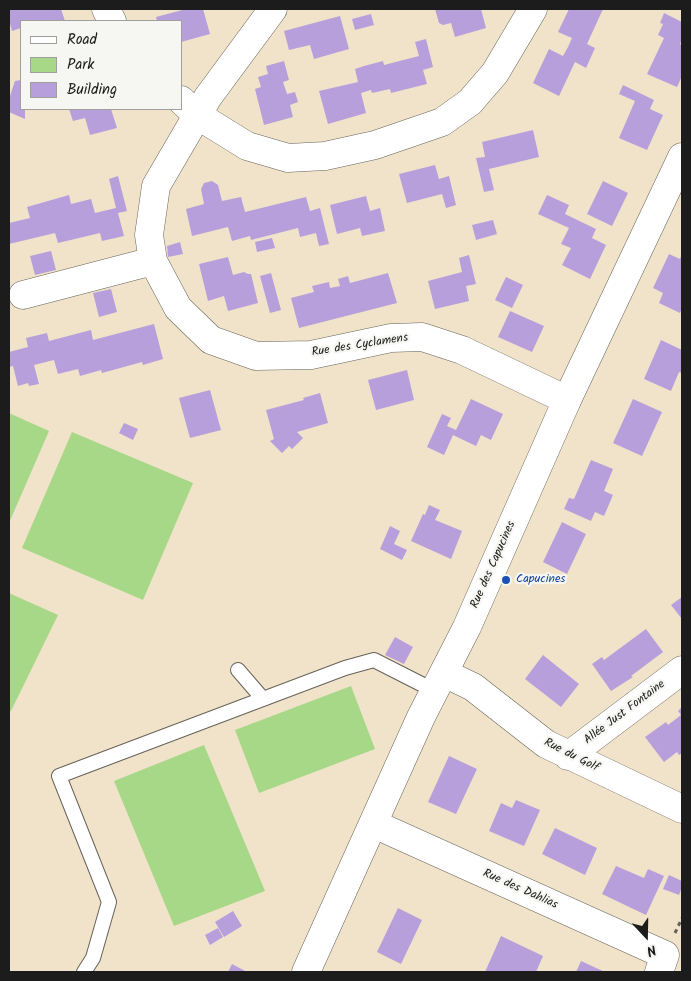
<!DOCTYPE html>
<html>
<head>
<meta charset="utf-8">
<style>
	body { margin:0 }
	#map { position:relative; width:691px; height:981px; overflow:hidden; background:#f0e3c9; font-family:Kalam,sans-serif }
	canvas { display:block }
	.frame { position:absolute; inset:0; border:10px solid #1c1c1c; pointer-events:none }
	.legend { position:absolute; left:20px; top:20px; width:162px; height:90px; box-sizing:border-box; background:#f6f6f2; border:1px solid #9f9f9c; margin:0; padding:6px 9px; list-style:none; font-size:15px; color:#1c1c1c }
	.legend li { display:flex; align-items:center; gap:10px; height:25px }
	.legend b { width:25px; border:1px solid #9f9f9c }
	.north { position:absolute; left:621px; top:911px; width:50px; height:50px; -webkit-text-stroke:4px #f6f6f2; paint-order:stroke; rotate:159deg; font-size:14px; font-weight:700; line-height:20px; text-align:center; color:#1c1c1c }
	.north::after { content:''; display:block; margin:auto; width:18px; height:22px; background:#1c1c1c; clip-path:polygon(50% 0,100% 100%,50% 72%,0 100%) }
</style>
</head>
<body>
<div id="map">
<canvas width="691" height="981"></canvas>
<div class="frame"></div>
<ul class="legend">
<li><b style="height:6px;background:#fff"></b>Road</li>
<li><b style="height:14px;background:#a7d887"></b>Park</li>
<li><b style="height:14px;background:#b79fdc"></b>Building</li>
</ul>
<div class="north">N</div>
</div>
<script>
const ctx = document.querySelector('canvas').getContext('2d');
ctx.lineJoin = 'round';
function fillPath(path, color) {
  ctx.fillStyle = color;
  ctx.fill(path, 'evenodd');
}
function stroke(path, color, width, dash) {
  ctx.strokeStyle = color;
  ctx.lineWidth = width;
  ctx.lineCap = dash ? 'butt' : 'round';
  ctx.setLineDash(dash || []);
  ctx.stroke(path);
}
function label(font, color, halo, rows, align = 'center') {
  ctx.font = font + ' Kalam,sans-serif';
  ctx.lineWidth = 4.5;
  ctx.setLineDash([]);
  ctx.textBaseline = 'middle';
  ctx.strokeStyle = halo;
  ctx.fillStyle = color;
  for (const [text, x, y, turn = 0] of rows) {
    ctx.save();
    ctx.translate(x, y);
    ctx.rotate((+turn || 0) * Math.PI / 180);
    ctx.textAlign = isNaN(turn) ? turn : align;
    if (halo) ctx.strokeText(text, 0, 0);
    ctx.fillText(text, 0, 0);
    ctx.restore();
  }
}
fillPath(new Path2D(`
	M9,413L49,431L9,523Z
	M72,432L193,483L143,600L22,548Z
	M9,593L58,615L11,711L9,710Z
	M351,686L375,749L259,793L235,730Z
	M204,745L265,891L174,926L114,781Z`), '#a7d887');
fillPath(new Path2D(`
	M9,9H61L65,21H21V28L12,31L9,20Z
	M186,9H203L210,34L181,42V21H157L156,17Z
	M435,9H481L486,28L455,37L451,23L443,25L439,23Z
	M569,9H603L587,44L595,48L586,68L575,62L559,96L533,83L549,49L563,56L568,47L572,38L558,32Z
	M664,13L682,22V39L680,44L682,46V76L677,87L647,74L664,38L658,35L663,24L660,23Z
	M371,14L374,25L355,30L352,19Z
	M340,16L349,49L314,59L310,45L289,50L284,31Z
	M426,39L433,67L423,70L427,84L391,93L390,89L372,93L371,90L361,93L366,113L328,124L319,91L358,82L355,69L364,66L383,61L384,65L419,56L415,42Z
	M284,61L289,80L283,82L287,94L295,92L298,102L290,105L293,117L264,125L255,89L261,87L258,77L268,74L266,66Z
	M21,80V109H25V119L9,112V99L15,81Z
	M623,85L654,100L650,109L663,115L647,150L619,138L635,101L619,94Z
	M69,109H111L117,128L90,135L85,118L73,121Z
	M533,130L539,157L489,169L494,190L484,192L476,158L485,157L482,142Z
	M435,165L439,179L449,176L456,205L446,208L442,194L407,203L399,174Z
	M118,176L127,211L118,213L124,236L102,241L100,233L58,243L55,233L9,244V223L30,218L27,207L69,195L71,204L91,199L95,213L116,208L109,179Z
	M212,181L218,185L222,201L241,197L245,212L306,197L310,211L320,208L329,244L319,246L316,233L300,237L298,228L251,240L250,236L232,241L228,227L192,236L186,209L204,204L201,189L204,183Z
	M603,181L628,193L612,226L587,214Z
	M547,195L569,205L565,214L596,229L592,238L606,245L590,279L562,265L571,248L561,244L569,228L538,214Z
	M366,196L370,211L380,208L385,231L362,236L360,228L337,234L330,205Z
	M493,220L497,234L476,240L472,225Z
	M272,238L275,248L257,252L255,242Z
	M180,242L183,254L168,257L167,246Z
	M51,251L56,270L35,275L30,256Z
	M669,254L680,259L682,254V308L680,313L659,303L663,293L653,288Z
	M469,255L476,284L466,286L469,301L435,309L428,281L462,272L459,258Z
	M228,257L233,275L244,272L248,274H251L258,303L228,311L224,296L208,301L199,264Z
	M271,273L281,310L270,313L260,276Z
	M388,273L397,303L299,328L291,298L314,292L312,286L329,282L330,288L340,286L338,279L348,276L350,283Z
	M506,277L523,285L512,308L495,300Z
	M111,289L117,312L99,317L93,293Z
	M510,311L544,326L532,352L498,337Z
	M154,324L163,359L143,365L142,362L102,373L101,370L80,376L78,369L58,374L54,360L34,365L39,384L29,386L28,383L18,386L13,366L9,367V352L28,347L26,338L47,333L49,341L91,330L93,340Z
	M661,340L682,350V373L679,372L671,391L644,379Z
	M407,370L414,400L376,410L368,380Z
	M210,390L221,430L190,438L179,398Z
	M320,393L328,423L297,432L303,438L292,449L289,446L282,453L270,441L274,439L266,410L304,400L303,398Z
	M471,399L503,414L491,440L481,435L476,446L453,435L444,455L427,447L442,414L451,418L447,426L456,430Z
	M633,399L662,412L642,456L613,443Z
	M124,423L138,429L133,440L119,433Z
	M591,460L613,469L604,491L613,495L604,516L595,512L591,521L564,509L569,498L574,499Z
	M429,505L440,510L435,520L462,531L451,559L411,541L423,514L425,515Z
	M562,522L586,534L567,574L543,562Z
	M390,526L400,531L394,544L407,550L402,560L380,549Z
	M682,597V619L671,605Z
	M646,629L663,652L631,676L633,677L611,691L592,664L602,657L604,660Z
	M395,637L413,647L404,664L385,655Z
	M543,655L579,684L561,707L525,679Z
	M682,707V753L679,755L677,752L664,762L645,737L666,722L668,725L681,715L678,711Z
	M449,756L477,769L456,814L428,802Z
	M516,800L540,810L524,846L489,831L501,803L512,808Z
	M555,828L597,848L585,875L542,854Z
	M616,866L644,878L648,869L664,876L646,915L602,894Z
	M669,875L682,881V887L679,895L663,889Z
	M398,908L422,920L401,964L377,952Z
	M233,911L242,926L224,937L215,922Z
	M218,928L223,937L210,945L205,935Z
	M501,936L543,956L536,972H485Z
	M581,961L605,972H576Z
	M232,964L247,972H228Z`), '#b79fdc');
const service = new Path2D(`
	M238,670L263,699
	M84,972L93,958L109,902L59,776L345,668L374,660L435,691`);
const minor = new Path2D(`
	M106,9L112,21
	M273,9L208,97L156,186L149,235L153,261L178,308L211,340L256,356L311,355L391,338L422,337L462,350L567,400
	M181,100L197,115L247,146L288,158L325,156L375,145L442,122L470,102L495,73L533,9
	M23,295L153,261
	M444,673L473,687L546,744L682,809
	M568,756L682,670
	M374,824L665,955L659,972`);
const tertiary = new Path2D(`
	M306,972L421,717L467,627L567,400L682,157`);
stroke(service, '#666259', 16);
stroke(minor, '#666259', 29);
stroke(tertiary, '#666259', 29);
stroke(new Path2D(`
	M675,933L682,918`), '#666259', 3, [4, 4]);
stroke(service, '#fff', 14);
stroke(minor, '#fff', 28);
stroke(tertiary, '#fff', 28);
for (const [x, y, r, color] of [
	[506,580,5,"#1a4fb4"]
]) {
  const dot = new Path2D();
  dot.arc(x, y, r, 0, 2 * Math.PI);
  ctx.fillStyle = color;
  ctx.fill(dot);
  stroke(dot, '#f6f6f2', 2);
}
label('12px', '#1c1c1c', '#f6f6f2', [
	["Rue des Cyclamens",360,346,-9],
	["Rue des Capucines",494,565,-66],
	["Allée Just Fontaine",625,713,-37],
	["Rue du Golf",571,756,27],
	["Rue des Dahlias",520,890,24]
]);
label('12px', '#164399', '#f6f6f2', [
	["Capucines",516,580]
], 'left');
</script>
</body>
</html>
